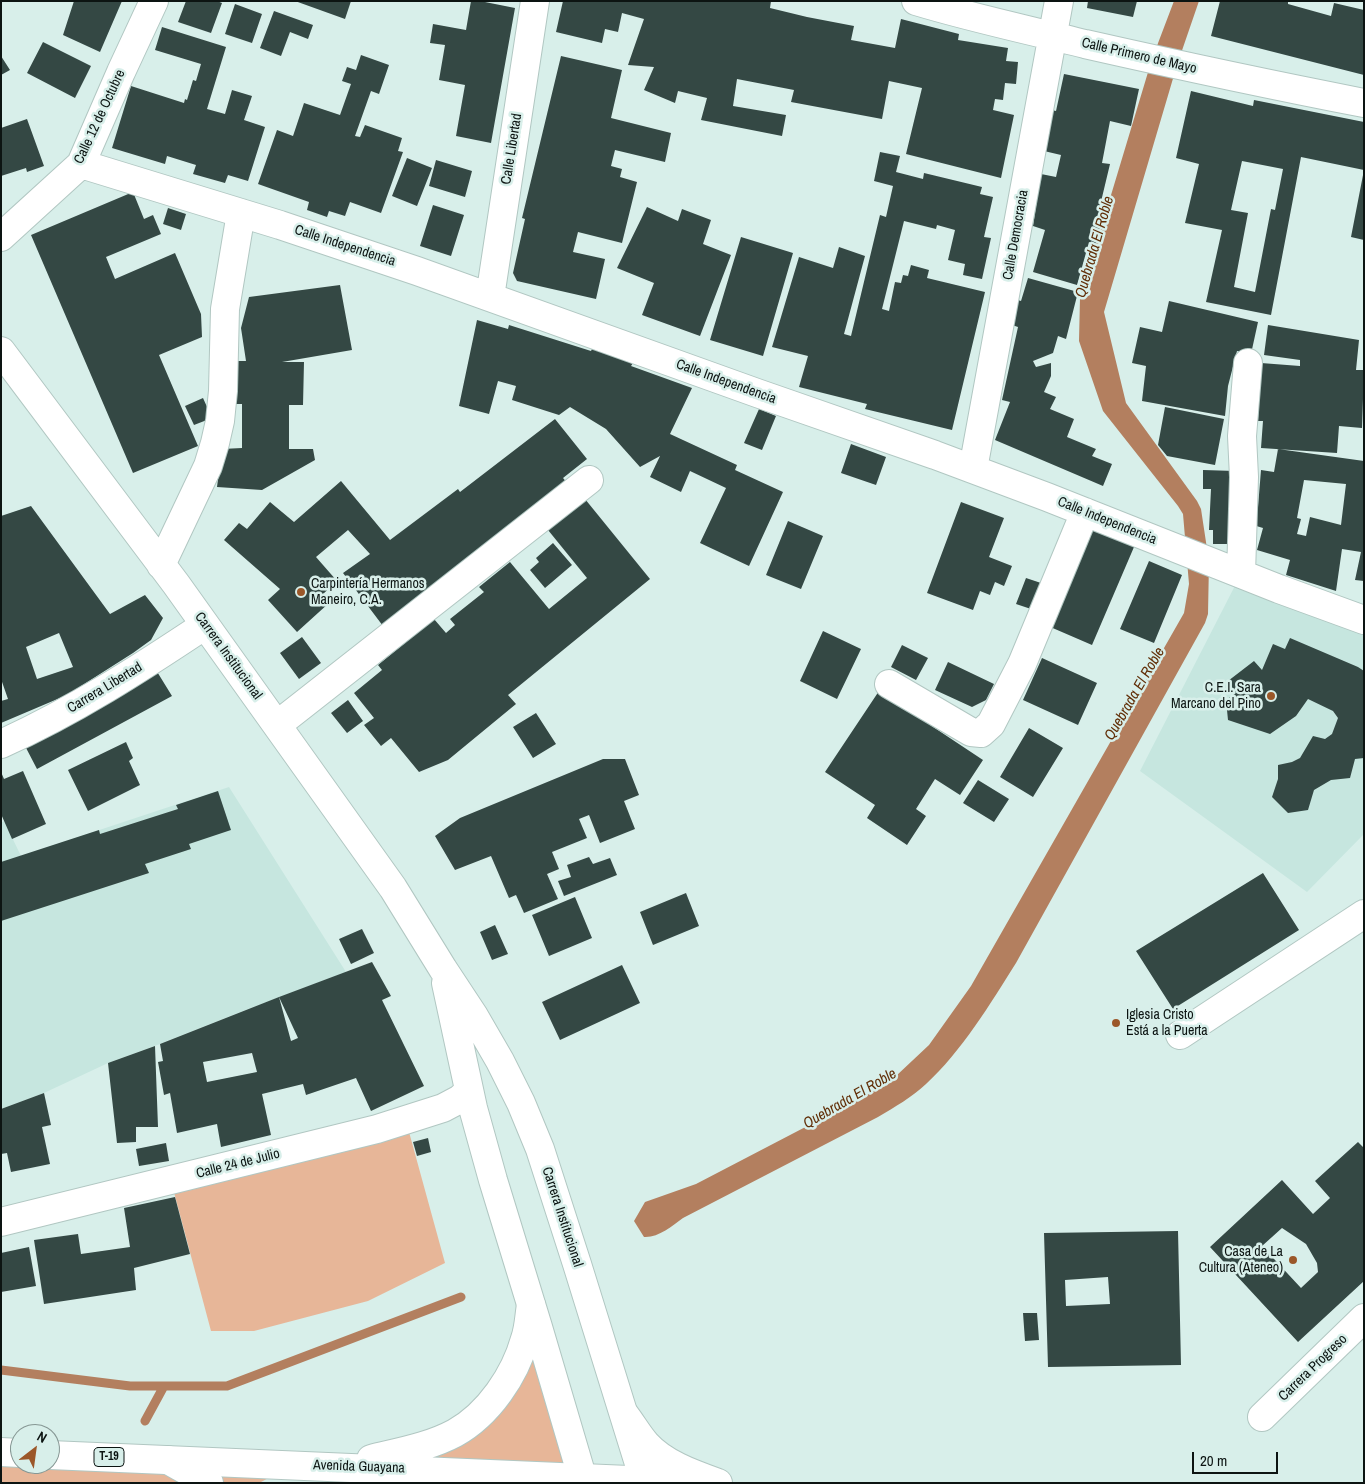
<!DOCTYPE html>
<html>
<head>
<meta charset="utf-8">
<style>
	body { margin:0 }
	#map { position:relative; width:1365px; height:1484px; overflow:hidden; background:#d8efea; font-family:"Archivo Narrow",sans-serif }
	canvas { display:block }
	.frame { position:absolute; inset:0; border:2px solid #0c1412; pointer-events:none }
	.north { position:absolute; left:10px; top:1424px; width:50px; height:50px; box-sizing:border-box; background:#d8efea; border:1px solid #869794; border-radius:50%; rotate:30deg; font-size:14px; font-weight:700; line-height:20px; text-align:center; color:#0c1412 }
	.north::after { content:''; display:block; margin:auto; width:18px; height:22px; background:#9b5729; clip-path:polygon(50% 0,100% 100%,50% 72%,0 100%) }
	.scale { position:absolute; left:1192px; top:1452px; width:86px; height:22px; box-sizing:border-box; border:2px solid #0c1412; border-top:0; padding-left:6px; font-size:15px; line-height:18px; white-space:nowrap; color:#0c1412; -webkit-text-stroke:4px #d8efea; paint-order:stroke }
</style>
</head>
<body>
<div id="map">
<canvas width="1365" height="1484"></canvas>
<div class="frame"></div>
<div class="north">N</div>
<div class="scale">20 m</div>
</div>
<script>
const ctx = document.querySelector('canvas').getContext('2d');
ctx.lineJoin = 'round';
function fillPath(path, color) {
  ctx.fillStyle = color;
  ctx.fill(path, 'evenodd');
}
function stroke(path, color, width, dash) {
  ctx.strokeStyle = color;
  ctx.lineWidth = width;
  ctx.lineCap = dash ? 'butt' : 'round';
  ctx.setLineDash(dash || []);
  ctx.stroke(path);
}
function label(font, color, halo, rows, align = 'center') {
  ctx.font = font + ' "Archivo Narrow",sans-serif';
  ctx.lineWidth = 5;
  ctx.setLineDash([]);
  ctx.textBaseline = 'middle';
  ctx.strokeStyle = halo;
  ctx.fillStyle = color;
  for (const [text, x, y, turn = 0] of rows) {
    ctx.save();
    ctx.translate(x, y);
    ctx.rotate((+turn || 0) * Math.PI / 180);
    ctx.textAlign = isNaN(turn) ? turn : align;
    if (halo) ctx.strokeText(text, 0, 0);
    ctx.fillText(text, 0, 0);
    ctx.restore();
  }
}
fillPath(new Path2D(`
	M1241,574L1364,620V834L1307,892L1140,771Z
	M229,787L346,972L243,1011L160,1044L108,1063L44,1093L1,1109V823L4,821L21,856Z`), '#c6e6df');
fillPath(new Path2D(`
	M406,1121L445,1263L368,1301L254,1331H211L171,1181Z
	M525,1339L582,1477L395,1453L456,1433Z
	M1,1464L85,1468L284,1470L259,1483H1Z`), '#e7b698');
fillPath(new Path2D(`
	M1174,1H1199L1177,65L1104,312L1126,403L1197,501L1201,509L1209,562L1208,614L1205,623L1016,963C991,1003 961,1052 926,1084C912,1097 895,1107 878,1117L683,1218C672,1226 658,1238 644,1237L634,1221L645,1202L696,1184L863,1097L896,1076L929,1045L971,986L1184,613L1189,584L1183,514L1178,506L1103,411L1079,341L1080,298L1152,59Z`), '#b37f5f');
stroke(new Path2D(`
	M1,1370L130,1386H227L461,1297
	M145,1421L164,1386`), '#b37f5f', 9);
fillPath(new Path2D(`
	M74,1H122L100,52L63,35Z
	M186,1H217L222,3L211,33L178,22Z
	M295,1H351L345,19Z
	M471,1H480L515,8L491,143L456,136L465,85L439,80L445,45L430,43L433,24L466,30Z
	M563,1H771L770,8L807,17L854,26L851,40L895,48L901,19L959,34L958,40L1008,48L1006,61L1018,62L1016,84L1005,83L1003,100L995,99L993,110L1014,115L1001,178L906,154L922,88L889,81L882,119L791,102L794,90L737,79L733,106L786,115L782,136L701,120L707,98L678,91L675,103L644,90L654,67L628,65L644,19L622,13L618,32L605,29L602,43L556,32Z
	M1088,1H1137L1133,17L1087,8Z
	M1220,1H1288V4L1331,16L1334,3L1364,10V75L1211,36Z
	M235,4L262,14L252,43L225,34Z
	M274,11L313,25L308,39L290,32L281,56L260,48Z
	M162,27L226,47L207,109L225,114L232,90L252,96L244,120L265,127L248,181L228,175L225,183L193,174L196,165L167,156L165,164L112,148L131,86L184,103L185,99L187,100L193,80L196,81L201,64L155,50Z
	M43,42L91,66L75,98L27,73Z
	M361,55L389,65L379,94L371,91L355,136L360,137L365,125L402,138L398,151L403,152L381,213L350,202L345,216L329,211L327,217L307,210L309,202L258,184L277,130L293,136L304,103L340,115L351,84L342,81L347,67L356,70Z
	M1,56L10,70L1,75Z
	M561,56L622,70L611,118L671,133L665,162L615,150L611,166L622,169L620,177L637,182L622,243L578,232L573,252L605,259L596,299L517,281L513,273L525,219L522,218Z
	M1064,74L1139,89L1131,126L1110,121L1102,163L1110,164L1099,210L1104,212L1096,244L1089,242L1077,285L1033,272L1045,230L1033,226L1041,174L1056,177L1061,155L1044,151L1052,110L1056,111Z
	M1191,91L1253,106L1254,100L1364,122V170L1301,157L1271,315L1206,302L1222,230L1185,223L1199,164L1176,158ZM1242,161L1283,169L1275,210L1271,209L1255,292L1234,287L1248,213L1231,210Z
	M27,119L44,166L27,172L26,168L1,176V128Z
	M880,152L900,156L896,172L923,179L924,173L982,187L980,194L993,197L984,237L991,238L982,279L963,275L965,264L948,260L955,230L937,225L936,229L904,221L882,309L889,311L895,282L901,283L903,275L908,276L911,265L929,270L927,278L985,292L952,430L865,409L867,404L799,387L808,356L772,347L799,257L833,268L839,247L865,256L844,334L851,336L880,215L886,217L893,186L874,181Z
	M407,158L432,168L417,206L392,196Z
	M436,160L472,171L465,197L429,186Z
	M1363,175H1364V240L1351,237Z
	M133,192L144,219L153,215L161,234L106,257L115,279L175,253L201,314L202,337L159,355L198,446L133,473L31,235Z
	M433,205L464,215L451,256L420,246Z
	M647,207L678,221L682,209L711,220L703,244L731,255L700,336L642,315L654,283L617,268Z
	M168,208L186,214L181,230L163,224Z
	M741,237L793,253L763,356L710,340Z
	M1028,278L1078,292L1066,339L1058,336L1053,353L1033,361L1036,367L1051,363V376L1044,392L1056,397L1050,409L1074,419L1067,437L1096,449L1092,456L1112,464L1103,486L995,440L1010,402L1002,400L1018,327L1012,325L1018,300L1021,301Z
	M340,285L352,350L282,362H304L303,405H289V449H313L315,460L262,490L217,487L222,449L242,448V404H235L236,361H246L241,328L249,297Z
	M1169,301L1258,322L1251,354L1237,351L1228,386L1225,416L1142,401L1146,366L1132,363L1140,327L1162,332Z
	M477,320L508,329L509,325L591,351L592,349L633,363L631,366L692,388L670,434L737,465L735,470L783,492L749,566L700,543L726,488L690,471L681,492L650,477L660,456L640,467L606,429L570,407L559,415L512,400L516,386L498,381L489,414L459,406Z
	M1268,325L1359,340L1356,370H1364L1362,428L1339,426L1337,453L1261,448L1263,421H1258L1261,363L1300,366V360L1264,355Z
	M203,398L212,418L194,425L185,406Z
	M1165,407L1224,419L1215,465L1167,456L1158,445Z
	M759,409L776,416L762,450L744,443Z
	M555,419L587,459L563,478L569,485L383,626L343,573L370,554L348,530L316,557L337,581L322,595L329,603L297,632L268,600L280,589L224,540L239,523L247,529L270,502L294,522L341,481L390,540L458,489L460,492Z
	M851,444L886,457L876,485L841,473Z
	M1278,449L1364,461V581L1355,580L1361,552L1342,549L1336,591L1286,575L1290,560L1257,550L1263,528L1253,525L1258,507L1261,470L1274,472ZM1304,480L1346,484L1341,525L1310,517L1306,536L1297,534L1301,519L1297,518Z
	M1203,470L1235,471L1230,544H1213V530H1209L1211,489H1203Z
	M585,499L650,579L508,695L516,704L448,760L419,772L391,738L381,746L364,725L374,718L354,693L382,670L378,665L434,619L446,633L455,625L450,619L484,592L479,587L510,562L549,609L587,578L548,530Z
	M961,502L1004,518L989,557L1012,566L1004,586L995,582L990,595L980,591L973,610L927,593Z
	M31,506L110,614L145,595L163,618L151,640L133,653L67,695L1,723V701L8,699L1,679V516ZM59,633L73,667L37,679L26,647Z
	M788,521L823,536L801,589L766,575Z
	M1090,528L1134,547L1092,645L1048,626Z
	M553,543L572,565L545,588L530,570L539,562L536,558Z
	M1149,561L1182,575L1154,643L1120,629Z
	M1026,578L1041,583L1031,609L1016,604Z
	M823,631L861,649L837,699L800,681Z
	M302,637L321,663L299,679L280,653Z
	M1290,638L1358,667L1364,671V758L1355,759L1350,778L1331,780L1314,790L1308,810L1288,813L1272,797L1278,779V765L1292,762L1300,758L1313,736L1325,739L1332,734L1338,718L1333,711L1308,699L1296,716L1270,734L1228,720L1226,700L1236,693L1228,681L1254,661L1262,670L1273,644L1285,649Z
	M902,645L928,658L916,680L891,667Z
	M1042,658L1097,683L1078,725L1023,700Z
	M948,662L994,684L986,700L972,707L935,690Z
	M156,670L172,696L37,769L24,744Z
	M879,691L983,760L960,795L935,779L916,809L926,816L907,845L867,818L875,805L825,772Z
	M348,700L363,721L347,733L331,713Z
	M536,713L556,744L533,758L513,727Z
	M1029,728L1063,748L1033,797L1000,777Z
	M126,742L133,758L129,761L140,785L88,811L68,770Z
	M603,759H625L639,795L624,801L635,829L600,843L589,815L579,819L587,838L552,852L559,869L547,874L558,899L524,913L516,895L509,898L491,856L455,870L435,836L460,818Z
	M23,771L46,824L12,839L1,814V772L4,779Z
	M978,780L1009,799L994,822L963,803Z
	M218,791L231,830L189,844L191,849L145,864L149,873L1,921V862L99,830L100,834L178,809L176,805Z
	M589,857L593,864L610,858L617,875L564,896L558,881L571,877L567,865Z
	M1263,873L1299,930L1173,1009L1136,951Z
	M686,893L699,926L653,945L640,912Z
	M575,897L592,938L549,956L532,915Z
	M495,925L508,954L492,960L480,932Z
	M362,929L374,953L351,964L339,939Z
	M372,962L391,996L382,1000L424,1086L371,1111L356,1078L306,1095L303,1084L262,1094L271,1135L221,1147L217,1124L177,1133L170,1093L164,1095L158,1062L163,1061L160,1044L279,997L291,1041L298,1038L279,997ZM252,1053L257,1072L207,1082L203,1062Z
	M622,965L640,1003L560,1040L542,1002Z
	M155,1046L158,1127H136V1142L117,1143L108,1063Z
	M44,1093L51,1125L42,1127L50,1164L11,1172L7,1153L1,1154V1109Z
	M428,1138L431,1152L417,1156L413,1142Z
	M1358,1142L1364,1148V1281L1298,1342L1210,1247L1282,1180L1313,1214L1330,1198L1315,1181ZM1282,1228L1306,1244L1317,1263L1318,1272L1301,1288L1262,1246Z
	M166,1143L169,1161L139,1166L136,1149Z
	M175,1197L190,1254L134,1268L136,1290L44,1304L34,1240L78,1234L81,1254L130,1247L124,1208Z
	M1178,1231L1181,1365L1048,1367L1044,1233ZM1108,1277L1110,1304L1066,1306L1065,1280Z
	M29,1247L36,1286L1,1292V1253Z
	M1023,1313H1037L1039,1340L1025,1341Z`), '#344844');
const minor = new Path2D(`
	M916,1C972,18 1029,30 1085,44C1178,65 1271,85 1364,103
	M81,164L280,225L417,271L757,393L935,455L1047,497L1279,589L1364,620
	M1,237L81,164L121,72L154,1
	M490,297L535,1
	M1,351L176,584L393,888L443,969L474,1016L500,1061L521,1103L540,1149L577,1264L645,1483
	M973,469L1059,1
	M161,565L208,466L215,443L220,421L223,391L225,309L241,213
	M1241,574L1244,477L1242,436L1248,363
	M889,684L971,732L981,733L991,724L1022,664L1085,512
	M277,725L589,480
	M1,744C74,711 139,669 205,625
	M446,983L473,1108L493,1180L538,1327L584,1483
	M1180,1035L1364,914
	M1,1222L377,1129L443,1108L460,1099L469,1091
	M1262,1417L1364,1318
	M168,1460L209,1483`);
const highway = new Path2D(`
	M625,1415C632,1424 638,1435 646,1444C664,1464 693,1474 718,1483
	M1,1452L20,1453
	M50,1455L698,1483
	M371,1459C399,1452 429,1447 455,1433C489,1414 515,1375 525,1339C529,1328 529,1316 531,1305`);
stroke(minor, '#b1c7c2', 30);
stroke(highway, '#b1c7c2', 30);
stroke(minor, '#fff', 28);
stroke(highway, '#fff', 28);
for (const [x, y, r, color] of [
	[301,592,5,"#9b5729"],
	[1271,696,5,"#9b5729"],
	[1116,1023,5,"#9b5729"],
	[1293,1260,5,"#9b5729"]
]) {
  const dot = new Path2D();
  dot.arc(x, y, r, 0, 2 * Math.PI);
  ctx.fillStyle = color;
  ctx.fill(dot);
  stroke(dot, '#d8efea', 2);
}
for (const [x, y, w] of [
	[109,1457,30]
]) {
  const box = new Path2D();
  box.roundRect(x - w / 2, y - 9.5, w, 19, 4);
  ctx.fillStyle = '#d8efea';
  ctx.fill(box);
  stroke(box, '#0c1412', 1);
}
label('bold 12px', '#0c1412', null, [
	["T-19",109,1457]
]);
label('14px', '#0c1412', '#d8efea', [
	["Calle Primero de Mayo",1139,56,13],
	["Calle 12 de Octubre",100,117,-65],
	["Calle Libertad",512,149,-81],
	["Calle Democracia",1016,235,-80],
	["Calle Independencia",345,246,18],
	["Calle Independencia",726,382,20],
	["Calle Independencia",1107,521,22],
	["Carrera Institucional",228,656,54],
	["Carrera Libertad",105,688,-31],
	["Calle 24 de Julio",238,1164,-14],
	["Carrera Institucional",562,1217,72],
	["Carrera Progreso",1313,1368,-44],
	["Avenida Guayana",359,1467,2]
]);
label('14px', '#0c1412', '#d8efea', [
	["Carpintería Hermanos",311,584],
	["Maneiro, C.A.",311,600],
	["C.E.I. Sara",1261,688,"right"],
	["Marcano del Pino",1261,704,"right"],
	["Iglesia Cristo",1126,1015],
	["Está a la Puerta",1126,1031],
	["Casa de La",1283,1252,"right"],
	["Cultura (Ateneo)",1283,1268,"right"]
], 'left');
label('italic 15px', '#612e07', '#d8efea', [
	["Quebrada El Roble",1095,247,-74],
	["Quebrada El Roble",1135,694,-60],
	["Quebrada El Roble",850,1099,-30]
]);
</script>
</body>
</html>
